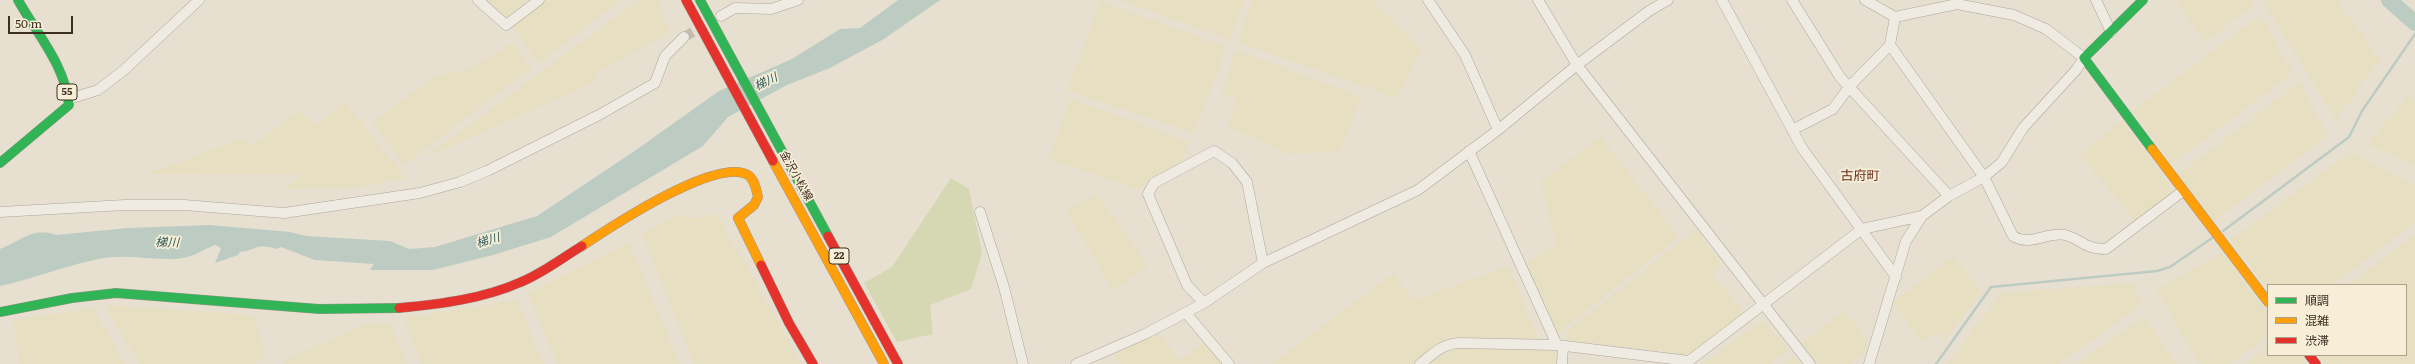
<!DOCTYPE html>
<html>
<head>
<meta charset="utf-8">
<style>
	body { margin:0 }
	#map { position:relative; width:2415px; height:364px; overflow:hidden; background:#e7e0d1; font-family:Literata,"Noto Sans JP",serif }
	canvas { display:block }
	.legend { position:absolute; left:2267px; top:284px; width:140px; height:72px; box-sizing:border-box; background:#f7eed8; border:1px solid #ada18e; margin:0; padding:5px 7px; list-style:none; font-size:12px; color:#3d2e20 }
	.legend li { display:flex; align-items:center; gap:8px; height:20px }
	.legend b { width:20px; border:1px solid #ada18e }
	.scale { position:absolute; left:8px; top:16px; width:65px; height:18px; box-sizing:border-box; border:2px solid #3d2e20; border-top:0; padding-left:5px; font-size:12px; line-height:14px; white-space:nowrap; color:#3d2e20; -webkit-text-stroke:3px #f7eed8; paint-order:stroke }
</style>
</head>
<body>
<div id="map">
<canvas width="2415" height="364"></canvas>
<ul class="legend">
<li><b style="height:5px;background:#30b455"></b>順調</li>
<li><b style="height:5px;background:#ff9f0a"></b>混雑</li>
<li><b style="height:5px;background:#e5322d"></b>渋滞</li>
</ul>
<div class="scale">50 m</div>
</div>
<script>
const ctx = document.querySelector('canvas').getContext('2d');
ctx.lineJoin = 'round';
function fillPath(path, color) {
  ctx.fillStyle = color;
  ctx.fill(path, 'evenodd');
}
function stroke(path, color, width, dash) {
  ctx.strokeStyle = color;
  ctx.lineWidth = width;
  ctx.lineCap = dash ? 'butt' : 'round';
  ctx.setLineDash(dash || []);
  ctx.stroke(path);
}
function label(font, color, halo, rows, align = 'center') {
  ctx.font = font + ' Literata,"Noto Sans JP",serif';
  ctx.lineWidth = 3.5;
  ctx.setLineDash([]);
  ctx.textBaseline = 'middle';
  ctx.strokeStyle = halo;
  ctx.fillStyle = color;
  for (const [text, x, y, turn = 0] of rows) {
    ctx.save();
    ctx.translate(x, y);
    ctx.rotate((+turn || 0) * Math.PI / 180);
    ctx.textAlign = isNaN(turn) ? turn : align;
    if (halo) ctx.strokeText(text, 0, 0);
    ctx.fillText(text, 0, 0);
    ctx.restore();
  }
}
fillPath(new Path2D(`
	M486,0H529L505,18Z
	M548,0H620L539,64L512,27Z
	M639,0H658L670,33L598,71L591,84L422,159Z
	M1119,0H1244L1230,40Z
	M1252,0H1372L1422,49L1396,98L1237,42Z
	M2175,0H2252L2254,5L2205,42Z
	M2262,0H2337L2380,60L2336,120Z
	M1100,1L1227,47L1194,133L1067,91Z
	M2260,16L2293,72L2172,164L2133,111Z
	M513,43L532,68L404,165L372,122L433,78L473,67Z
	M1236,50L1362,97L1340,151L1290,154L1228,127L1236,98L1221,94Z
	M2300,82L2328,135L2214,221L2177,175Z
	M2408,95L2415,99V167L2368,144Z
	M1070,99L1189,141L1181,165L1151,178L1140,190L1048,159Z
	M345,102L406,178L362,187L282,190L302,175L147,174L243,138L252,146L300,110L315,126Z
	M2122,120L2174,191L2135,221L2079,154Z
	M1601,136L1678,237L1556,335L1525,264L1556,244L1540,181Z
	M2351,152L2415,185V222L2333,285H2268V288L2230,240Z
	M1097,195L1149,266L1113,291L1066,210Z
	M717,214L802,364H694L642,235L675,215L697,218Z
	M1696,230L1722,265L1712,273L1744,313L1688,355L1566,340L1567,331Z
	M2415,234V364H2325L2318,355H2406V285H2349Z
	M629,242L680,364H557L528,294Z
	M2222,252L2268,314V336L2231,364H2199L2156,290Z
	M1953,256L1981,291L1944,342L1937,332L1921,342L1893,302Z
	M1509,266L1538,339L1449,337L1413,364H1271L1394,273L1414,300Z
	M2132,283L2144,303L2059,364H1947L2001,293Z
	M517,300L544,364H421L403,318Z
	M105,305L253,315L267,356L253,364H139Z
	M93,308L125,364H19L13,320Z
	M1844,310L1868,340L1865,353L1850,364H1817L1802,344Z
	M2144,316L2176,364H2077Z
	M1764,320L1789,350L1770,364H1701Z
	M390,322L407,364H285L284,360L366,324Z
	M1157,333L1181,360L1206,341L1223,364H1121L1113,355Z
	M2268,347V355H2300L2306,364H2246Z
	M1456,348L1557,351L1555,364H1427Z
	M1794,356L1800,364H1783Z`), '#e6dfc2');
fillPath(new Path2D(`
	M951,178L969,189L982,253L971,289L930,305L933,334L897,342L864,283L892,267Z`), '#d6d7b3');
fillPath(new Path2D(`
	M898,0H940L884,39L830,68L787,85L728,117L703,146L551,237L493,255L433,270H370L374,264L315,260L281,247L277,249C256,242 258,250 240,252L238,255L215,263L221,248L215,245C202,250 190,259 175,259C148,260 121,253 94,260C62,267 32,279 0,286V249C19,242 34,226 56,235L128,228L210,225L290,232L306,236L390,241L409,249L435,247L537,216L636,150L719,91L792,59L840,29L860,28Z`), '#bcccc2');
stroke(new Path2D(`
	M2223,231L2349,137L2362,111L2415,34
	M1936,364L1991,287L2157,271L2170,267L2212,238`), '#bcccc2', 2.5);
stroke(new Path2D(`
	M2389,0L2415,23`), '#bcccc2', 16);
stroke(new Path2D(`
	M684,37L705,25`), '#c5bcae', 10, [10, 5]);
const street = new Path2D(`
	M478,0L506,25L539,0
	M1428,0L1465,55L1498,130
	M1538,0L1577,65L1810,364
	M1722,0L1802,148L1896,277
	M1792,0L1840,77L1949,196
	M1865,0L1895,17L1957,4L2014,15L2046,29L2084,58L2076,70L2023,128L2002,162L1984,177L1949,196L1922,216L1906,241L1869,364
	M2096,0L2111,32
	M721,16L735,8L771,9L798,0
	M1890,45L1984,177L2013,236C2031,247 2048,231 2065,235C2082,239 2083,249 2106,249L2183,191
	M69,99L98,90L124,70L199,0
	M1792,130L1833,109L1849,87L1890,45L1895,17
	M1469,151L1557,345
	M0,212L125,205H184L284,213L420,193L460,182L487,171L599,115L655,83L665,56L684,37
	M980,212L1004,287L1023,364
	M1204,303L1187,285L1148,194L1154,183L1214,151L1232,163L1247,182L1263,263
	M1186,313L1229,364
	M1076,364L1145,334L1204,303L1263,263L1418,190L1498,130L1577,65L1649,11L1668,0
	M1420,364C1433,354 1442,344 1459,343L1557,345L1689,361L1862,229L1922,216
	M1562,364L1563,346`);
const fast = new Path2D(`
	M700,0L828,236
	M2143,0L2084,58L2152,149
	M0,163L69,105C65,65 37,34 18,0
	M0,312L72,298L116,293L319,309L399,308`);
const slow = new Path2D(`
	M2152,149L2268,302
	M773,161L884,364
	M582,246C609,228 717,156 748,175C755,180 756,189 758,197L754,205L738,218L761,265`);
const jam = new Path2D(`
	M686,0L773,161
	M828,236L898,364
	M761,265L789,323L813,364
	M399,308C440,304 483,299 521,282C543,273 562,258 582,246
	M2309,355L2316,364`);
stroke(street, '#ada599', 11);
stroke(fast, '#9c958a', 10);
stroke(slow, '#9c958a', 10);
stroke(jam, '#9c958a', 10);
stroke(street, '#efebe3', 10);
stroke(fast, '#30b455', 9);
stroke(slow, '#ff9f0a', 9);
stroke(jam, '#e5322d', 9);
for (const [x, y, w] of [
	[67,92,20],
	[839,256,20]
]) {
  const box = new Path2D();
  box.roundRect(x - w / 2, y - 8, w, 16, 3);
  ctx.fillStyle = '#f7eed8';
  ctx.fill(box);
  stroke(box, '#3d2e20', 1);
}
label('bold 10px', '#3d2e20', null, [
	["55",67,92],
	["22",839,256]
]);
label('11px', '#3d2e20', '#f7eed8', [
	["金沢小松線",796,176,61]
]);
label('italic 12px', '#2f5d5a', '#f7eed8', [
	["梯川",766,82,-26],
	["梯川",488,241,-17],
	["梯川",167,243,1]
]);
label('13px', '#6b2e1e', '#f7eed8', [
	["古府町",1860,176]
]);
</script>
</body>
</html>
